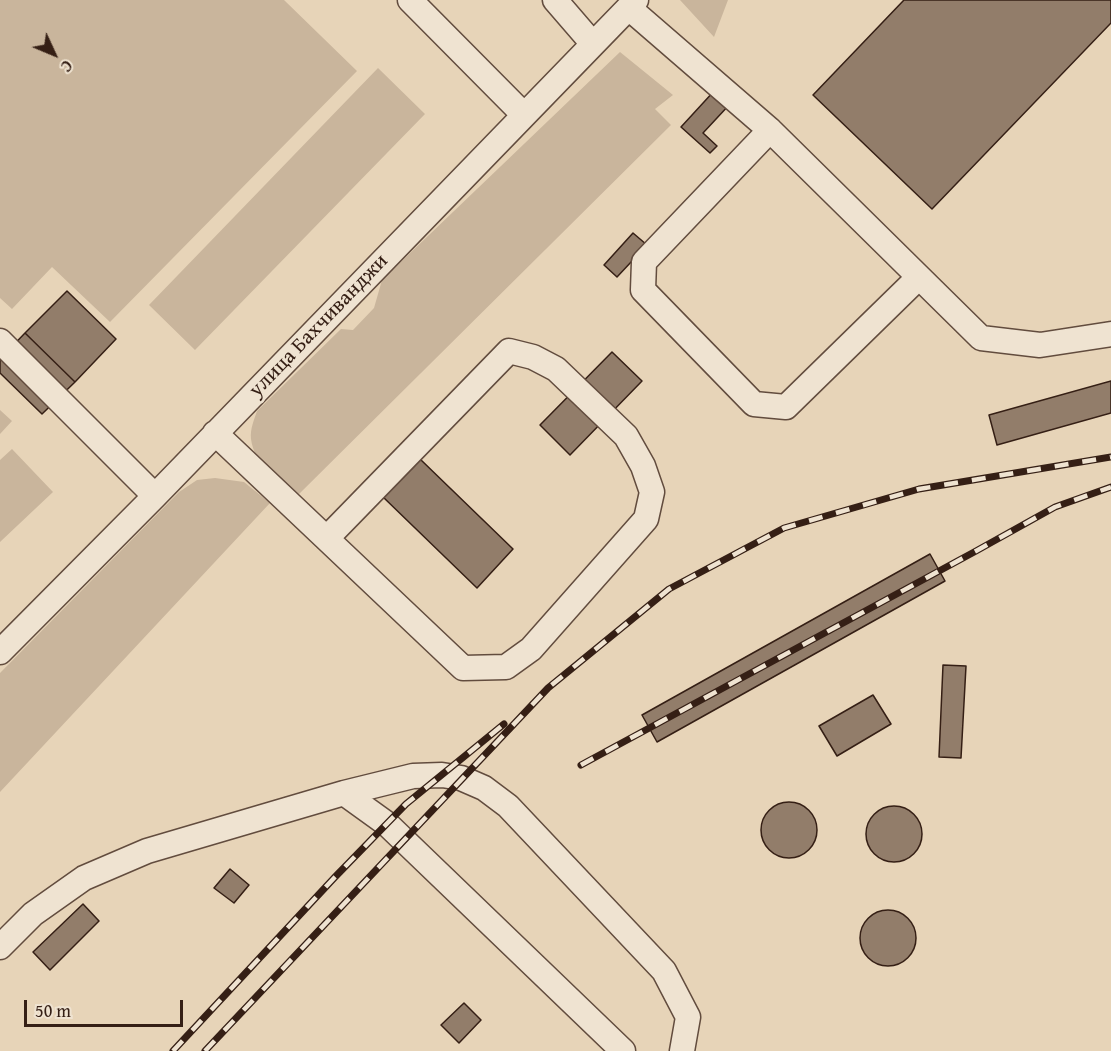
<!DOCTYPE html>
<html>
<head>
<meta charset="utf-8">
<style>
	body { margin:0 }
	#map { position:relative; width:1111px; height:1051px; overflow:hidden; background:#e7d4b8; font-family:"Gentium Book Plus",serif }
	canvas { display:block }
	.north { position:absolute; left:24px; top:24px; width:60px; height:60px; -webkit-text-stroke:4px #efe3d1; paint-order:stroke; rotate:134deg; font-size:16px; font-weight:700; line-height:24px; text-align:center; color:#351f15 }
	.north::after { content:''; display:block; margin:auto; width:21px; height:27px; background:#351f15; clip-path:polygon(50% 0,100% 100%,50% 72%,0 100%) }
	.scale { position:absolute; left:24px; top:1000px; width:159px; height:27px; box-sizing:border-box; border:3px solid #351f15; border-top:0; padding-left:8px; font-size:18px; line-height:21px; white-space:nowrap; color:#351f15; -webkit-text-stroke:4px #efe3d1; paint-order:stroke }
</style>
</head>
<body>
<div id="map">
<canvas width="1111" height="1051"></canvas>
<div class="north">С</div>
<div class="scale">50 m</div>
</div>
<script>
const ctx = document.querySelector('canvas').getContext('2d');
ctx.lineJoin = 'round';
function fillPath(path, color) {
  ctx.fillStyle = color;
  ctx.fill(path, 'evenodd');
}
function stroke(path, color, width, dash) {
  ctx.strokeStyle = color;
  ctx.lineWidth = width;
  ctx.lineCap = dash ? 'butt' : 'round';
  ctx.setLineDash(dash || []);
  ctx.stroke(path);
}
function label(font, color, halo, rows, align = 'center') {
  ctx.font = font + ' "Gentium Book Plus",serif';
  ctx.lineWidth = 5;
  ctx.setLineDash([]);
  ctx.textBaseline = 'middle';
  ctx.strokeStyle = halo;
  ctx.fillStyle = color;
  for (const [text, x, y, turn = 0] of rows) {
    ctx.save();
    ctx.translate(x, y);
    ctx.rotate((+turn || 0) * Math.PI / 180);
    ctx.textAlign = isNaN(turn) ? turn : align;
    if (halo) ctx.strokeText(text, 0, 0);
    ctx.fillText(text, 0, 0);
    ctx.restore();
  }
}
fillPath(new Path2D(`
	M0,0H284L357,71L110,322L52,267L12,309L0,298Z
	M680,0H728L714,37Z
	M620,52L673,95L655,109L671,125L296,497C278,480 254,464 251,439C250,429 254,420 257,411L341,329L353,330L374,308L382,280Z
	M378,68L425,114L195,350L149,305Z
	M0,410L12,421L0,434Z
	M12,449L53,492L0,542V460Z
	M215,478L244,482L270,503L0,792V673L179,492L197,480Z`), '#c9b59c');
const building = new Path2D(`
	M904,0H1111V23L932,209L813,95Z
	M715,90L730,104L703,133L717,146L710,153L681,127Z
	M633,233L647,245L617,277L604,265Z
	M67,291L116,339L75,382L25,333Z
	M25,333L75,382L42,414L0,373V359Z
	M612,352L642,381L570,455L540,425Z
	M1111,381V413L997,445L989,415Z
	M420,459L513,549L477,588L383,497Z
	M930,554L945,581L657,742L642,715Z
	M943,665L966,666L961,758L939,757Z
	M873,695L891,724L837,756L819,726Z
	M761 830a28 28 0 1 1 56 0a28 28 0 1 1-56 0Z
	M866 834a28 28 0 1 1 56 0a28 28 0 1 1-56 0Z
	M230,869L249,885L234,903L214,888Z
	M83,904L99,921L50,970L33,952Z
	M860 938a28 28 0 1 1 56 0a28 28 0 1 1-56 0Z
	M464,1003L481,1020L459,1043L441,1025Z`);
fillPath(building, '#927d6a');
stroke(building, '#351f15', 1.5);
const minor = new Path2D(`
	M410,0L524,115
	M555,0L593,44
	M629,8L770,130L981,338L1040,345L1111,334
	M770,130L644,262L643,290L754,404L786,407L919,277
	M0,341L155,496
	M215,433L463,668L506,667L531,649L646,519L652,492L643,466L626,436L556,369L533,357L509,351L327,538
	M0,652L155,496L636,0
	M344,793L387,824L623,1051
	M0,947L33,914L84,878L147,851L344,793L413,776L442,775L461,778L484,788L508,806L664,971L688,1017L682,1051`);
stroke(minor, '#624c3e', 27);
stroke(minor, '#efe3d1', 24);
const rail = new Path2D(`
	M581,765L976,551L1055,507L1111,487
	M173,1051L335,877L406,804L504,724
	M205,1051L548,688L669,589L784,528L919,489L1111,457`);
stroke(rail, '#351f15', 7);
stroke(rail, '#efe3d1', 4.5, [14]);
label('21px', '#351f15', '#efe3d1', [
	["улица Бахчиванджи",319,326,-46]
]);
</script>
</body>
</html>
